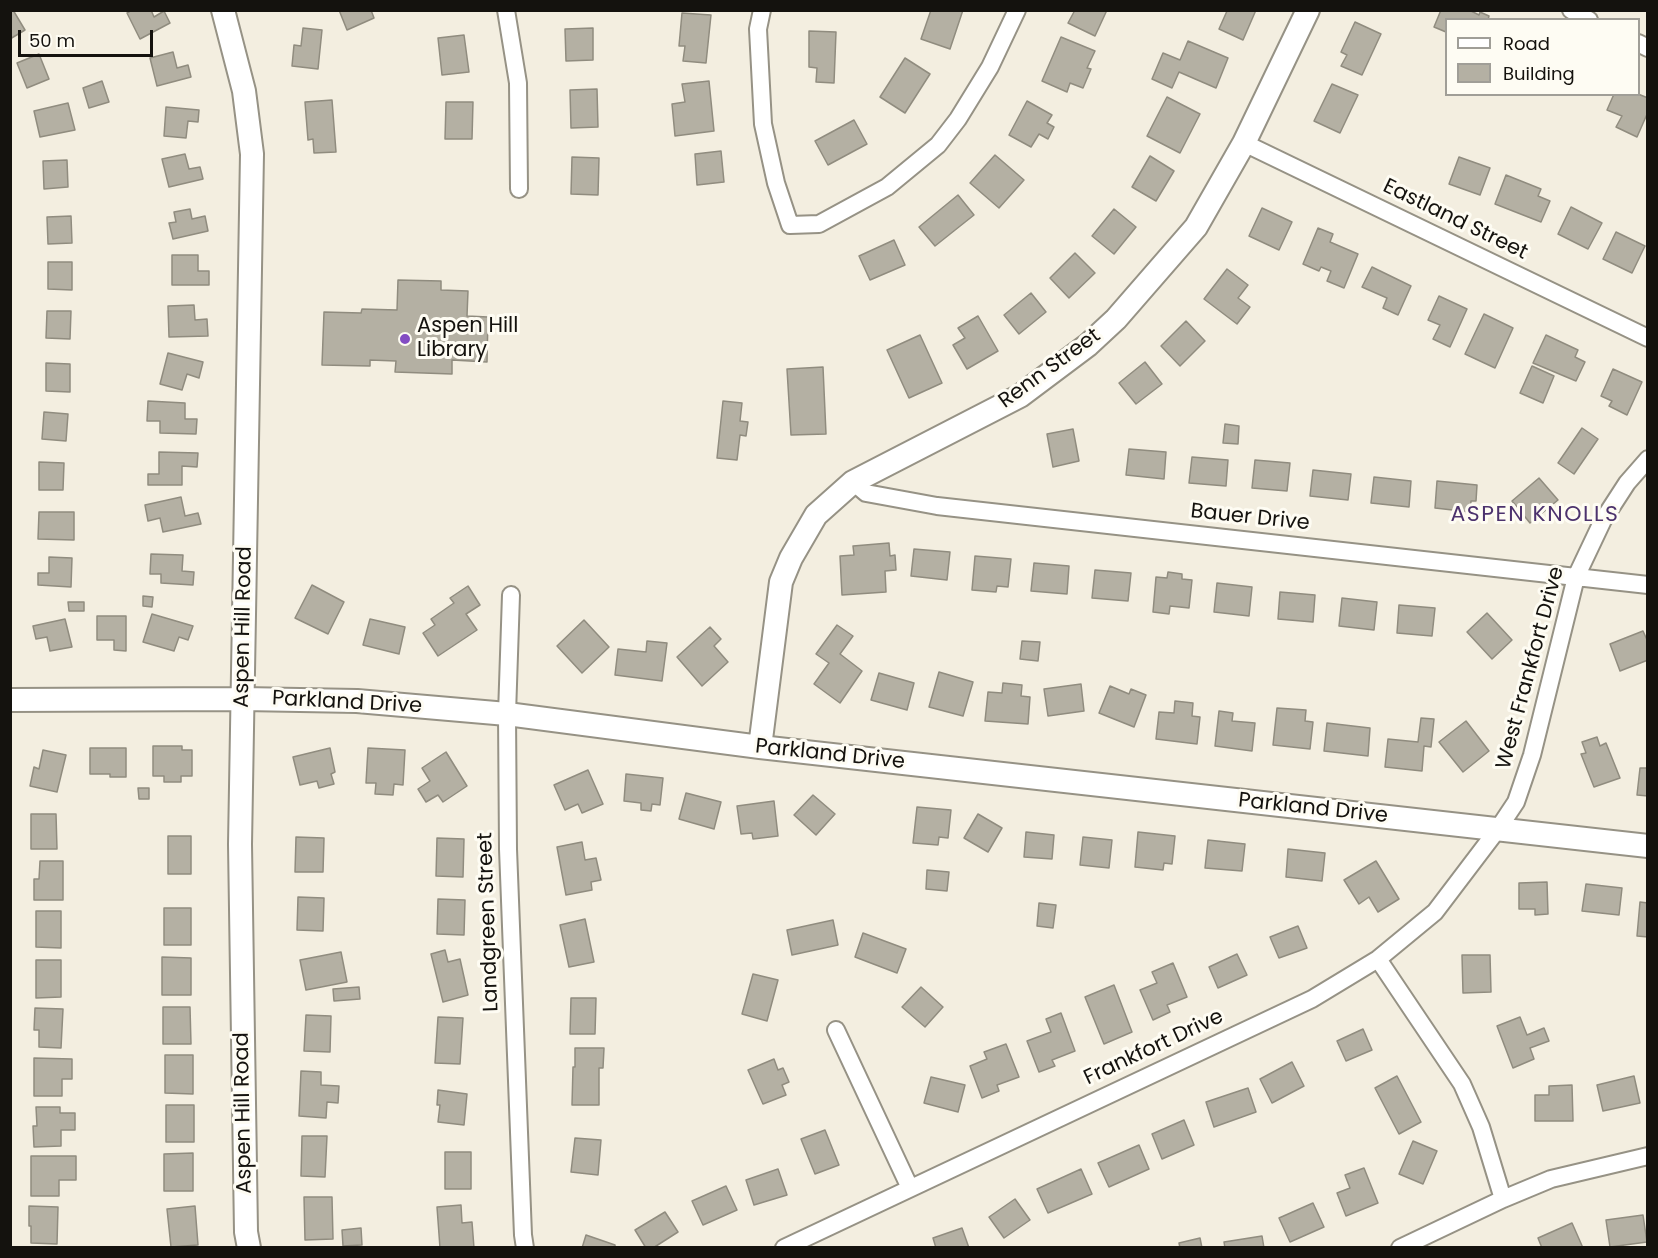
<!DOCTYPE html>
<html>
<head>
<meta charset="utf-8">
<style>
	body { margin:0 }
	#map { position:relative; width:1658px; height:1258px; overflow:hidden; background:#f3eee0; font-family:Poppins,sans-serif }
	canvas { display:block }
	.frame { position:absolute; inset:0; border:12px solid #14120e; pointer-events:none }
	.legend { position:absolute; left:1445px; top:18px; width:195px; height:78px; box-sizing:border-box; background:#fefcf3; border:2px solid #a09e97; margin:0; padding:8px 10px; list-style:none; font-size:18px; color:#14120e }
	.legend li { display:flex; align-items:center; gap:12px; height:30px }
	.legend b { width:30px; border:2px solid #a09e97 }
	.scale { position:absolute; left:18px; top:30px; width:135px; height:27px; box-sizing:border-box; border:3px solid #14120e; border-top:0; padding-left:8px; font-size:18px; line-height:21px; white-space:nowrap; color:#14120e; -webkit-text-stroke:4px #fefcf3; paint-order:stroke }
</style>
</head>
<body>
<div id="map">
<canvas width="1658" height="1258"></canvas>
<div class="frame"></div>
<ul class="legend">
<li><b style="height:8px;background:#fff"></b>Road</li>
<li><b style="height:16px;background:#b4b0a3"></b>Building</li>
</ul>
<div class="scale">50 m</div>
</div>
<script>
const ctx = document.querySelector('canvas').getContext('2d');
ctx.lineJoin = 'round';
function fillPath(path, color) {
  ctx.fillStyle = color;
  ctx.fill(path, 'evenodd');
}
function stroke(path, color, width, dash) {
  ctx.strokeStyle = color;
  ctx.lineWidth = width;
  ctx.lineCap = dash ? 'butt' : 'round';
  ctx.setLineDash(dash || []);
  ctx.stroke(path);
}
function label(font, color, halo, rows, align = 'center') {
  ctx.font = font + ' Poppins,sans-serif';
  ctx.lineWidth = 6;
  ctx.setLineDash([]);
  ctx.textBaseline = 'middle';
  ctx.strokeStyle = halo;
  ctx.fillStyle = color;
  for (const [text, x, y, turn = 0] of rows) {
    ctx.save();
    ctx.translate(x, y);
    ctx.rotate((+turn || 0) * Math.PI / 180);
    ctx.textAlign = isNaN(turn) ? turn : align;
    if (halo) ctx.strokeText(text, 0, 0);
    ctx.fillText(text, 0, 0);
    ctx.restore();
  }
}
const building = new Path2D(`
	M10,10H13L25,30L10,39Z
	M132,10H151L154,17L164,11L170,23L140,39L127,13Z
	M339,10H371L374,18L347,30Z
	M931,10H963L950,49L921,39Z
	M1075,10H1107L1095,36L1068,23Z
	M1225,10H1256L1243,40L1219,29L1227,11Z
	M1441,10H1469L1479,15L1480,12L1489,16L1488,20H1446V32L1434,27Z
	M682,13L711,15L706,63L683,61L685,46H679Z
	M1355,22L1381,34L1362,75L1341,66L1347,55L1341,52Z
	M303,28L322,30L318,69L292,66L294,45L301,46Z
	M593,28V60L566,61L565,29Z
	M809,31L836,32L834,83L816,82L817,68L809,67Z
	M464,35L469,72L442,75L438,38Z
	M1061,37L1095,51L1087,68L1091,69L1083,88L1070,83L1067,92L1042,81Z
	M1188,41L1228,58L1216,88L1179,72L1172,88L1152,79L1163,53L1180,60Z
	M173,52L177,68L188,65L191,77L157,86L150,58Z
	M39,54L49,79L27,88L17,63Z
	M905,58L930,74L905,113L880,97Z
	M102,81L109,102L89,108L83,88Z
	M709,81L714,131L675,136L672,104L685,102L682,84Z
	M1332,84L1358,95L1340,133L1314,121Z
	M597,89L598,127L571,128L570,90Z
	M1614,94H1638L1648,98V112L1637,137L1616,127L1622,116L1607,110Z
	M1167,97L1200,114L1180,153L1147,136Z
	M332,100L336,152L314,153L313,139L308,140L305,102Z
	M1027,101L1052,115L1047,123L1054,127L1048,139L1039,134L1031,147L1009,135Z
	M446,102H473L472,139H445Z
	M68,103L75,130L40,137L34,111Z
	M166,107L199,110L198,122L188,121L186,138L164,136Z
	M854,120L867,144L828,165L815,141Z
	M721,151L724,182L697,185L695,154Z
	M185,154L189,169L200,167L203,179L169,187L162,159Z
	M995,155L1024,180L999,208L970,183Z
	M1150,156L1174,171L1156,201L1132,187Z
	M572,157L599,158L598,195L571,194Z
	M1459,157L1490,168L1480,195L1449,184Z
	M67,160L68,187L44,189L43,161Z
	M1506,175L1541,189L1538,196L1550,201L1541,222L1495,204Z
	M958,195L974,215L935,246L919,227Z
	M1571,207L1602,223L1588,249L1558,234Z
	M1262,208L1292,222L1279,250L1249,236Z
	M190,209L192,219L205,216L208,231L173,239L169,223L176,222L174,212Z
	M1114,209L1136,227L1114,254L1092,236Z
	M71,216L72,243L48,244L47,217Z
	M1318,228L1333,234L1330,242L1358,254L1344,288L1327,281L1331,271L1321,267L1319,271L1303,264Z
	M1616,232L1645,246L1632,273L1603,259Z
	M894,240L905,265L870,280L859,256Z
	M1075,253L1095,273L1069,298L1050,278Z
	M172,255H198V271H209V285H172Z
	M48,262H72V290L48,289Z
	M1372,267L1411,286L1398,315L1383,308L1387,298L1362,287Z
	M1227,269L1248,285L1238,298L1250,307L1237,324L1204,299Z
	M398,280L441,281V290L468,291L467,316L488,317L487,362L452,360V374L395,372L396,361L370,360V366L322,365L324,312L361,313L362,309L397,310Z
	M1031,293L1046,312L1019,334L1004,315Z
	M1439,296L1467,309L1450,347L1433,339L1440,325L1428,320Z
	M194,305L195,320L207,319L208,336L169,337L168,306Z
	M47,311H71L70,339L46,338Z
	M1484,314L1513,328L1495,368L1465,354Z
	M978,316L998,351L967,369L953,345L965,338L958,328Z
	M1186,321L1205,341L1180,366L1161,346Z
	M920,335L942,383L909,398L887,350Z
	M1546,335L1578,350L1575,357L1585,362L1576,381L1533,363Z
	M168,353L203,362L199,378L187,374L182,390L160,384Z
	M1145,362L1162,384L1136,404L1119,383Z
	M46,363L70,364V392L46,391Z
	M1532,366L1554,376L1543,403L1520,393Z
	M823,367L826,434L791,435L787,369Z
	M1613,369L1642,382L1627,415L1609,406L1612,401L1601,396Z
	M148,401L185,403V419H197L196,434L160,433V421H147Z
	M723,401L742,403L740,421L748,422L746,436L740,435L737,460L717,458Z
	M44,412L68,414L66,441L42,439Z
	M1225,424L1239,426L1238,444L1223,443Z
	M1582,428L1598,439L1574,474L1558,463Z
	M1073,429L1079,461L1053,467L1047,434Z
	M1129,449L1166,452L1164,479L1126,475Z
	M159,452L198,453L197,467L182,466V485H148V474H159Z
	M1192,457L1228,460L1226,486L1189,483Z
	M1255,460L1290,463L1287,491L1252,488Z
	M39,462L64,463L63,490H39Z
	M1313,470L1351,474L1348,500L1310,496Z
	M1374,477L1411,481L1409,507L1371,503Z
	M1539,478L1558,500L1530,523L1512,501Z
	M1437,481L1477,485L1476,501H1471L1470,512L1435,508Z
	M181,497L185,516L198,513L201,524L163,532L160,518L148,521L145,505Z
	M39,512H74V540L38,539Z
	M889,543L890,556L895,555L896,570L885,571L886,592L842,595L840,556L854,555L853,546Z
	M914,549L950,552L947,580L911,576Z
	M151,554L183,555L182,571L194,572L193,585L161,583V574H150Z
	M975,556L1011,559L1008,587L997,586L996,592L972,590Z
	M49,557L72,558L71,587L38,585V573H49Z
	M1034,563L1069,566L1067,594L1031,591Z
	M1095,570L1131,573L1128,601L1092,598Z
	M1168,572L1182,574V579L1192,580L1189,608L1170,606L1169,614L1153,612L1156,577L1167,578Z
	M1217,583L1252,587L1249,616L1214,612Z
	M312,585L344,602L328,634L295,618Z
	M468,586L480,605L466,614L477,630L438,656L423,633L435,625L431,619L454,603L450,598Z
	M1280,592L1315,595L1313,622L1278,619Z
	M143,596L153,597L152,607L143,606Z
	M1342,598L1377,602L1374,630L1339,626Z
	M68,602H84V611H69Z
	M1399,605L1435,608L1432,636L1397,633Z
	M1487,613L1512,640L1492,659L1467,632Z
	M152,614L193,626L188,640L179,637L174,651L143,642Z
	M97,616H126V651L114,650V640H97Z
	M65,619L72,647L50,651L47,637L36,639L33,626Z
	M370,619L405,627L399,654L363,645Z
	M584,620L609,647L582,673L557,646Z
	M837,625L853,636L840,654L862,671L840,703L814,684L829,663L816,654Z
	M710,627L721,639L714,646L728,662L702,686L677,657Z
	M1643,631L1648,642V660L1620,671L1610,644Z
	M647,641L667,643L662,681L615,675L618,649L646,652Z
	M1022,641L1040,642L1038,661L1020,659Z
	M939,672L973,682L963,716L929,707Z
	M879,673L914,683L907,710L871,700Z
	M1003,683L1022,685L1021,696L1030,697L1028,724L985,721L988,692L1002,693Z
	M1081,684L1084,711L1048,716L1044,689Z
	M1110,686L1129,694L1131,689L1146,695L1134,727L1099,713Z
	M1175,701L1193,703L1192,716L1200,717L1197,744L1156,739L1159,712L1174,713Z
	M1277,708L1306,710L1305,721L1313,722L1310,749L1273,745Z
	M1219,711L1233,713L1232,721L1255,723L1252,751L1215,746Z
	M1421,718L1434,719L1431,747L1424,746L1422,771L1385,767L1388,739L1418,742Z
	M1466,721L1489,751L1463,772L1439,742Z
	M1327,723L1370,728L1368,756L1324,751Z
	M1597,737L1600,746L1606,743L1620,778L1594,787L1581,754L1586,753L1582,742Z
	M153,746H182V750H192V776H181V782H164V776H153Z
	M90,748H126V777H110V774H90Z
	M330,748L335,772L331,774L334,784L319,788L317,781L300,785L293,757Z
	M368,748L405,750L403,785L394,784L393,795L375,794L376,783H366Z
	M43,750L66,755L57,792L30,786L34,767L39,769Z
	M446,752L467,786L443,802L438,795L426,802L418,789L430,781L422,768Z
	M1640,768H1648V796L1637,795Z
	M588,770L603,804L582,813L578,804L565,810L554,785Z
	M626,774L663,778L660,805L652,804L651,811L641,810V803L624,801Z
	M138,788H149V799H139Z
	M686,793L721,802L714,829L679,819Z
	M813,795L835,814L816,835L794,815Z
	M774,801L778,836L753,839L752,833L741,834L737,806Z
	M917,807L951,810L948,838L939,837L938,845L913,843Z
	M31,814H56L57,849H31Z
	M978,814L1002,828L988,852L964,838Z
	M1026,832L1054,835L1052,859L1024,857Z
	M1138,832L1175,836L1172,864L1164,863L1163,870L1135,867Z
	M168,836H191V874H168Z
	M296,837L324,838L323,872H295Z
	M1083,837L1112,840L1109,868L1080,865Z
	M437,838L464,839L463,877L436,876Z
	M1208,840L1245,844L1242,871L1205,868Z
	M582,842L585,860L596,858L601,880L591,882L592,890L566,895L557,847Z
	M1288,849L1325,853L1322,881L1286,877Z
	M40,861H63V900H34V879H39Z
	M1376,861L1399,899L1378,912L1369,897L1359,904L1344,880Z
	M927,870L949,872L947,891L926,889Z
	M1547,882L1548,914L1535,915V909H1519V883Z
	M1586,884L1622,888L1619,915L1582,911Z
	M298,897L324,898L323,931L297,930Z
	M438,899L465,900L464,935L437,934Z
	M1640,902L1648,903V937L1637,936Z
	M1039,903L1056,905L1053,928L1037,926Z
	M164,908H191V945H164Z
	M36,911H61V948L36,947Z
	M585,919L594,962L569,967L560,925Z
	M833,920L838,945L792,955L787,930Z
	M1298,926L1307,948L1279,958L1270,937Z
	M863,933L906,949L897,973L855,957Z
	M445,950L448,962L460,959L468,995L443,1002L431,954Z
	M341,952L347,982L306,990L300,960Z
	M1237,954L1247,975L1218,988L1209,967Z
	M1462,955H1490L1491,992L1463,993Z
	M162,957L191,958V995H162Z
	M36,960H61V997L36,998Z
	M1173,963L1187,997L1167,1005L1170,1012L1153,1020L1140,990L1157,983L1152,972Z
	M753,974L778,980L767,1021L742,1014Z
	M1114,985L1132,1032L1104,1044L1085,997Z
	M359,987L360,999L334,1001L333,989Z
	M921,987L943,1007L925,1027L902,1007Z
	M571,998H596L595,1034H570Z
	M163,1007H190L191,1044H163Z
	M35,1008L63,1009L61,1048L39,1047V1030H34Z
	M1061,1013L1075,1051L1052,1060L1055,1066L1039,1072L1027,1041L1051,1032L1046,1019Z
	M306,1015L331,1016L330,1052L304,1051Z
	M438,1017L463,1018L460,1064L435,1063Z
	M1520,1017L1527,1035L1544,1028L1549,1041L1530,1048L1534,1059L1513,1068L1497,1026Z
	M1363,1029L1372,1050L1346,1061L1337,1041Z
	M1006,1044L1019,1077L997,1085L999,1091L982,1098L970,1066L987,1059L984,1052Z
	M575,1048H604L603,1068H599V1105H572L573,1067H575Z
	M165,1055H193V1094L165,1093Z
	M34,1058L72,1059V1079H62V1096H34Z
	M774,1059L778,1070L783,1068L789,1082L782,1085L786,1095L763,1104L748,1070Z
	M1292,1062L1304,1086L1272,1103L1260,1079Z
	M301,1071L321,1072V1085L339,1086L338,1103L327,1102L326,1118L299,1116Z
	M1397,1076L1421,1122L1399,1134L1375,1088Z
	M1634,1076L1640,1103L1603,1111L1597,1085Z
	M931,1077L965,1085L958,1112L924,1103Z
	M1572,1085L1573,1121H1535V1095H1549V1086Z
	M1248,1088L1256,1112L1214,1127L1206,1102Z
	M438,1090L467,1094L464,1125L438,1122L440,1105H437Z
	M166,1105H194V1142H166Z
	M36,1107H60V1113H75V1130H61V1146L34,1147L33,1126H37Z
	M1184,1120L1194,1145L1162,1159L1152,1134Z
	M825,1130L839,1165L815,1174L801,1139Z
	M302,1136H327L325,1177L301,1176Z
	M575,1138L601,1140L598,1175L571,1172Z
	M1413,1141L1437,1151L1423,1184L1399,1174Z
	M1139,1145L1149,1169L1109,1187L1098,1163Z
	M445,1152H471V1189H445Z
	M193,1153V1191H164V1154Z
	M31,1156H76V1180H59V1196H31Z
	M1364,1168L1378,1203L1346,1216L1337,1193L1350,1188L1345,1175Z
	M778,1169L787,1195L754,1205L746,1180Z
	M1081,1169L1092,1194L1048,1213L1037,1189Z
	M726,1186L737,1210L703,1225L692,1201Z
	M304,1197H332L333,1239L305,1240Z
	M1015,1199L1030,1220L1004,1238L989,1217Z
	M1313,1203L1324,1227L1290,1242L1279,1218Z
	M461,1205L462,1223L472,1222L474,1248H440L437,1207Z
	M29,1206L58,1207L57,1244L31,1243V1226H29Z
	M195,1206L198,1245L171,1247L167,1209Z
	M665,1212L678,1232L653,1248H646L635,1230Z
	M1643,1215L1647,1242L1610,1247L1606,1220Z
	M1572,1223L1583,1248H1542L1538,1238Z
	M361,1228L362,1245L343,1246L342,1230Z
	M962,1228L969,1248H936L933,1238Z
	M586,1235L615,1245V1248H582Z
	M1262,1236L1264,1248H1225L1224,1242Z
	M1200,1238L1202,1248H1180L1179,1243Z`);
fillPath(building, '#b4b0a3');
stroke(building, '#908c7f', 1.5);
const street = new Path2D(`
	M506,10L518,83L519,189
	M762,10L758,29L763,124L776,183L790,225L819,224L887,187L938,145L958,119L990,67L1017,10
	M1571,10L1589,20
	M1638,43L1648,48
	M1244,143L1648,338
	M853,482L866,493L937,506L1648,585
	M511,595L507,714L508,849L523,1235L525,1248
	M1378,959L1462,1084L1481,1127L1503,1199
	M836,1030L910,1188
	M784,1248L1312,999L1378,959L1435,912L1498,829L1516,802L1532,755L1576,577L1603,520L1627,483L1648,459
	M1400,1248L1503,1199L1551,1179L1648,1156`);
const secondary = new Path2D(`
	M223,10L244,91L252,154L240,844L246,1232L249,1248
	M10,700L243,699L357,701L507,714L760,747L1648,846
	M760,747L781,582L791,558L816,515L853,482L1020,396L1088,345L1116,319L1196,227L1244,143L1308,10`);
stroke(street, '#969285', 20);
stroke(secondary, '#969285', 26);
stroke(street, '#fff', 16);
stroke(secondary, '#fff', 22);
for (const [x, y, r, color] of [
	[405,339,6,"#834cc3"]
]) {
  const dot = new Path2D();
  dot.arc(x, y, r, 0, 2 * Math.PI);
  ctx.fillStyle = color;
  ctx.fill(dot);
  stroke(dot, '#fefcf3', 2);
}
label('21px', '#14120e', '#fefcf3', [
	["Eastland Street",1455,220,26],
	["Renn Street",1050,369,-36],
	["Bauer Drive",1250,518,6],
	["Aspen Hill Road",244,627,-89],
	["West Frankfort Drive",1531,668,-75],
	["Parkland Drive",347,703,3],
	["Parkland Drive",830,755,6],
	["Parkland Drive",1313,809,6],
	["Landgreen Street",489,922,-92],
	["Frankfort Drive",1154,1048,-25],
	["Aspen Hill Road",244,1113,-91]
]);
label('21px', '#14120e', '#fefcf3', [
	["Aspen Hill",417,327],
	["Library",417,351]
], 'left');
ctx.letterSpacing = '1.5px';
label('22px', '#4c326d', '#fefcf3', [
	["ASPEN KNOLLS",1535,515]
]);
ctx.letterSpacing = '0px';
</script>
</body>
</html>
